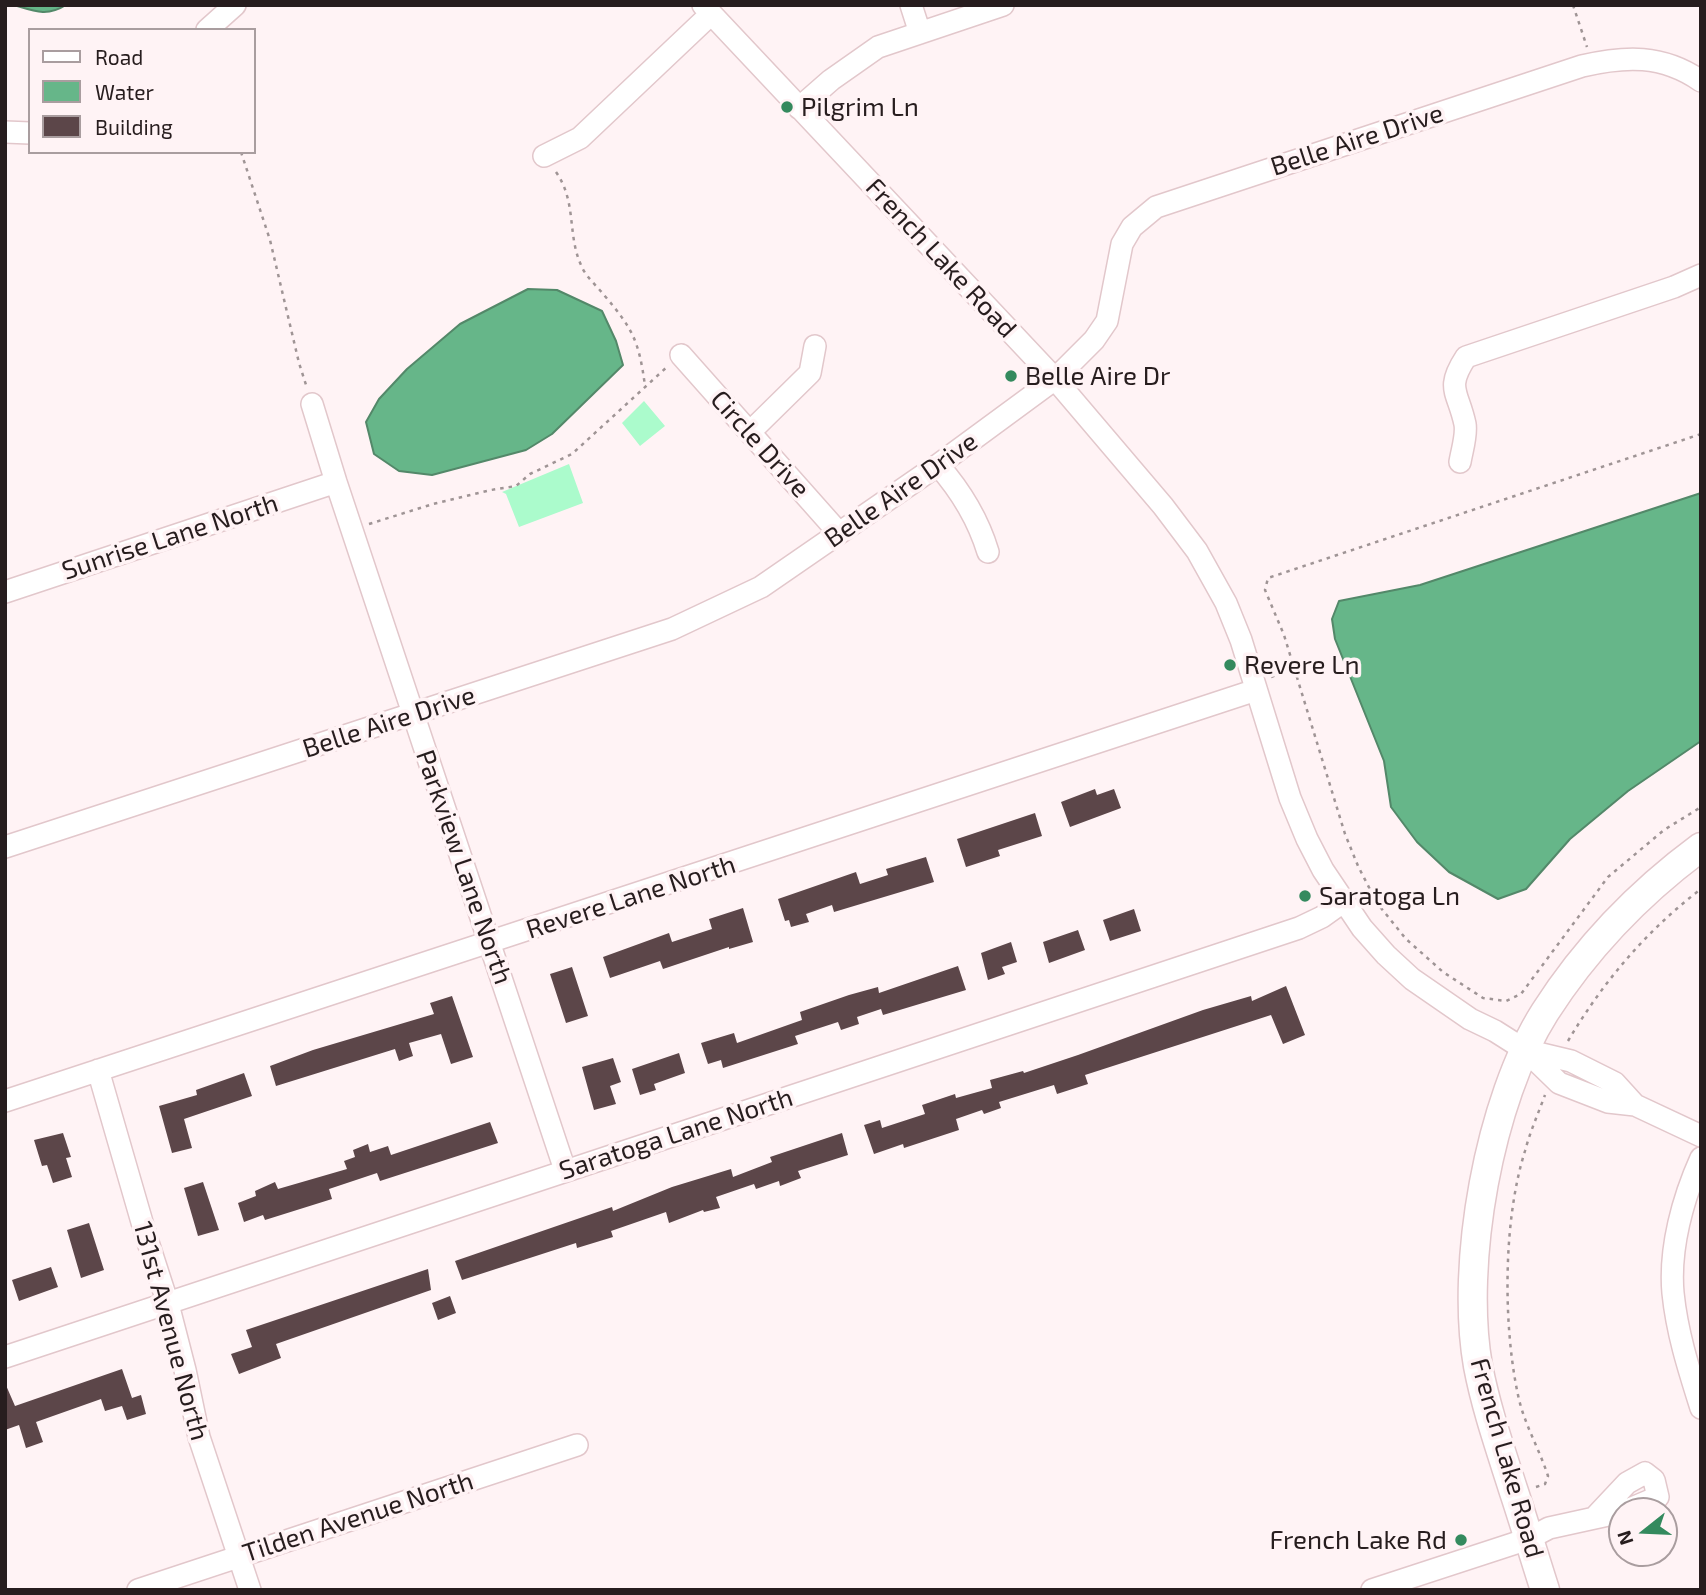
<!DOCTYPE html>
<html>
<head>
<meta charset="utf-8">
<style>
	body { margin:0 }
	#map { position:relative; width:1706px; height:1595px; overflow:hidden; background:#fff3f5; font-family:"Exo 2",sans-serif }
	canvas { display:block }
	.frame { position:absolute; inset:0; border:7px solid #271d1e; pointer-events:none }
	.legend { position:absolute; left:28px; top:28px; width:228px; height:126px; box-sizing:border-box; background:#fff3f5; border:2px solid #a99d9f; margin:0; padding:9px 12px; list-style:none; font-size:21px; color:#271d1e }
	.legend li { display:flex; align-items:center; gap:14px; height:35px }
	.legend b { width:35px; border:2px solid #a99d9f }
	.north { position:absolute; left:1608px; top:1497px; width:70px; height:70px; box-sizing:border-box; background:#fff3f5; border:2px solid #a99d9f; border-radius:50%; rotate:252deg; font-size:19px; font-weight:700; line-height:28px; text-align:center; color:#271d1e }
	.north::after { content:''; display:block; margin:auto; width:24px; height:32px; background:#348a5e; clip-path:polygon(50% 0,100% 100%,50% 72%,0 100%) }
</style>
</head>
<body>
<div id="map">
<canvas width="1706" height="1595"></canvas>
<div class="frame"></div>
<ul class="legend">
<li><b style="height:9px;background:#fff"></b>Road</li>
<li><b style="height:19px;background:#66b689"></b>Water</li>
<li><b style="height:19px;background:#5c4649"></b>Building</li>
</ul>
<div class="north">N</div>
</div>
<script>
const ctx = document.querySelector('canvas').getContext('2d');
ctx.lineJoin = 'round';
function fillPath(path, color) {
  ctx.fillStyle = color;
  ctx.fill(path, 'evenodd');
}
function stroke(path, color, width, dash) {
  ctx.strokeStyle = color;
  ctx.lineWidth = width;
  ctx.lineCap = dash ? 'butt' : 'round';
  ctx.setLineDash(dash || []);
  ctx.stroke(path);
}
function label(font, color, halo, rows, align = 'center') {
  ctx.font = font + ' "Exo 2",sans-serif';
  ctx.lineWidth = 7;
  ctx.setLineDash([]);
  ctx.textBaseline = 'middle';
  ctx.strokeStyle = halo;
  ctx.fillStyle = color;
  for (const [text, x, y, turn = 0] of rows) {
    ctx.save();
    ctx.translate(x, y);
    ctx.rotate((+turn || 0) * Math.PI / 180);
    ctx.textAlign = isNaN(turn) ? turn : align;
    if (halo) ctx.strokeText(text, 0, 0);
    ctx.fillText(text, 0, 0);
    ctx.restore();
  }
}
fillPath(new Path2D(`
	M644,401L665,426L640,446L622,423Z
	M569,464L583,503L519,527L506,494L502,492Z`), '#abfbcc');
const water = new Path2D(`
	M14,5H66C47,17 34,11 14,5Z
	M528,289L557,290L602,311L616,341L623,365L552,434L526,450L432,475L399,471L374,454L366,422L379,399L407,369L460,324Z
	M1701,493V741L1628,791L1570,839L1526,889L1498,899L1449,872L1417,842L1391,807L1384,761L1335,639L1332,619L1339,601L1420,585Z`);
fillPath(water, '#66b689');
stroke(water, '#538869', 2);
fillPath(new Path2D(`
	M1095,789L1097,795L1114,789L1121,808L1070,827L1061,802Z
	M1035,813L1042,836L998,850L1000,856L966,867L957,839Z
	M926,857L934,882L834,912L832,905L806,914L809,922L791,927L789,920L785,921L778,899L856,872L860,884L888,875L886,869Z
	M743,908L753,942L729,949V947L663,969L660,961L610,978L603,957L669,933L672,942L712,929L709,919Z
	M1134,909L1141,931L1110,941L1103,920Z
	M1078,930L1085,950L1049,963L1043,942Z
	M1011,942L1017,962L1002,967L1005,974L988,980L981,953Z
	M958,966L966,990L883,1015L881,1009L857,1017L859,1024L841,1030L838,1022L795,1036L798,1044L723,1068L721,1060L708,1064L701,1043L734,1033L737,1043L802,1020L800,1012L849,995L878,987L879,993Z
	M572,967L588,1016L566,1023L550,974Z
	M1286,986L1305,1035L1283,1044L1271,1015L1085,1075L1088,1084L1057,1094L1054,1085L999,1102L1001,1108L984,1114L982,1110L956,1119L959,1130L904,1148L903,1144L874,1154L864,1125L880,1120L882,1128L925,1114L922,1105L955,1094L956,1098L992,1088L990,1080L1023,1071L1024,1073L1078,1055L1203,1010L1251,996L1252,1001Z
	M452,996L473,1057L451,1064L441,1034L409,1043L413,1056L399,1061L395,1049L276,1086L270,1066L313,1050L434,1014L430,1003Z
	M679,1053L685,1073L654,1084L656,1090L640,1095L632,1069Z
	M613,1058L621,1082L610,1086L616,1104L594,1110L582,1067Z
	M244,1073L252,1096L184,1119L192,1148L172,1153L159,1106L197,1095L196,1090Z
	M490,1122L498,1143L380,1181L377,1173L329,1189L332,1199L265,1220L263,1215L244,1222L238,1203L256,1196L255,1191L275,1182L278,1189L347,1169L344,1161L355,1157L353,1150L368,1144L370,1152L388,1146L391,1155Z
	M63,1133L71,1157L66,1158L72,1177L53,1183L47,1165L42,1166L34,1140Z
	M842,1133L848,1155L798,1171L801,1178L780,1186L779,1181L756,1189L754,1184L716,1197L720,1208L704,1212L703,1210L669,1223L666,1212L611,1231L613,1237L577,1248L576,1243L462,1280L455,1261L612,1207L613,1211L672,1187L731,1169L733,1177L772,1162L770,1157Z
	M203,1182L219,1230L198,1236L184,1188Z
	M89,1223L104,1270L81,1278L67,1230Z
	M51,1267L58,1287L19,1301L12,1280Z
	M428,1269L431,1290L276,1344L281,1358L239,1374L231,1354L252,1347L246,1330Z
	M450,1296L456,1313L438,1320L432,1303Z
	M122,1369L132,1398L141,1395L146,1414L127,1420L122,1406L105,1411L101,1399L36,1422L43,1442L26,1448L19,1425L5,1430V1383L15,1406Z`), '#5c4649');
const minor = new Path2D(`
	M703,5L1055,379L1163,506L1197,551L1226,603L1241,640L1290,798L1307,839L1323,870L1362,928L1386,955L1412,979L1470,1019L1495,1031L1525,1050L1559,1083L1608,1102L1635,1105L1701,1136
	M911,5L920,33
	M207,30L235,5
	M799,108L831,80L878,47L1003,5
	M5,132L30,133
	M544,156L580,138L711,14
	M681,355L839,533
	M312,404L336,482L565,1170
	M750,432L810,373L815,346
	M1460,462C1462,450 1467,435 1465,424C1458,391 1445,389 1466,357L1674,287L1701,275
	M938,465C960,490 978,519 988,552
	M5,592L336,482
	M5,847L672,629L761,587L938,465L1055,379L1094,340L1107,321L1122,244L1132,227L1156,207L1582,66C1625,56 1662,54 1701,81
	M1525,1050L1571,1061L1615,1083L1635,1105
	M98,1070L146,1236L168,1304L185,1370L199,1437L250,1590
	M5,1101L1256,690
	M1701,1158C1683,1198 1669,1248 1673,1293C1677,1333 1689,1370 1701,1408
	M5,1357L1299,928L1322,917L1343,902
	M1596,1516L1627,1483L1645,1473L1654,1480L1658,1497L1625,1511
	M138,1590L577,1445
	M1372,1590L1528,1539L1549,1528L1622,1512`);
const major = new Path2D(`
	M1545,1590C1534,1556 1524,1522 1513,1489C1500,1448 1486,1408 1478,1366C1460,1264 1489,1100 1545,1012C1586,948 1640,892 1701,847`);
stroke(minor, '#e2c7cb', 24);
stroke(major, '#e2c7cb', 31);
stroke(new Path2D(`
	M1573,5L1587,47
	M241,152L270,240L299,363L307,388
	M556,172C577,202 567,234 581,265C585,276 597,286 604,295C633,329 639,341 645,386
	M1701,434L1268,578L1265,590L1284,635L1345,834L1358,866L1377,903L1406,939L1424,955L1443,972L1483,998L1506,1001L1521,994L1608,877L1664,830L1701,807
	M369,524L433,504L491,490L516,486L530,474L572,454L668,366
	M1271,677L1293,669
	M1568,1041C1603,982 1646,931 1701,889
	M1536,1487L1545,1484L1548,1476C1539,1448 1524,1424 1518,1395C1503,1325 1503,1220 1525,1151C1530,1132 1538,1114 1545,1095`), '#9f9495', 2.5, [3.5, 5]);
stroke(minor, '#fff', 21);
stroke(major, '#fff', 28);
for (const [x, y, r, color] of [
	[787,107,7,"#348a5e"],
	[1011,376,7,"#348a5e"],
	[1230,665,7,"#348a5e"],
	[1305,896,7,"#348a5e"],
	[1461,1540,7,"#348a5e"]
]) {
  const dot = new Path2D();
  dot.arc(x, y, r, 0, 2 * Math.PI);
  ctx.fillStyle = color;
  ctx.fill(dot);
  stroke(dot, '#fff3f5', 2.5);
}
label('26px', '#271d1e', '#fff3f5', [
	["Pilgrim Ln",801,107],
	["Belle Aire Dr",1025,376],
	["Revere Ln",1244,665],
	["Saratoga Ln",1319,896],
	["French Lake Rd",1447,1540,"right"]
], 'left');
label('26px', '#271d1e', '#fff3f5', [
	["Belle Aire Drive",1357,140,-18],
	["French Lake Road",941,258,47],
	["Circle Drive",760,444,48],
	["Belle Aire Drive",901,490,-35],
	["Sunrise Lane North",170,537,-18],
	["Belle Aire Drive",389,722,-18],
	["Parkview Lane North",464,867,71],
	["Revere Lane North",631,897,-18],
	["Saratoga Lane North",676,1134,-18],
	["131st Avenue North",171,1331,75],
	["French Lake Road",1507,1458,74],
	["Tilden Avenue North",358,1517,-18]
]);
</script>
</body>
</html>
